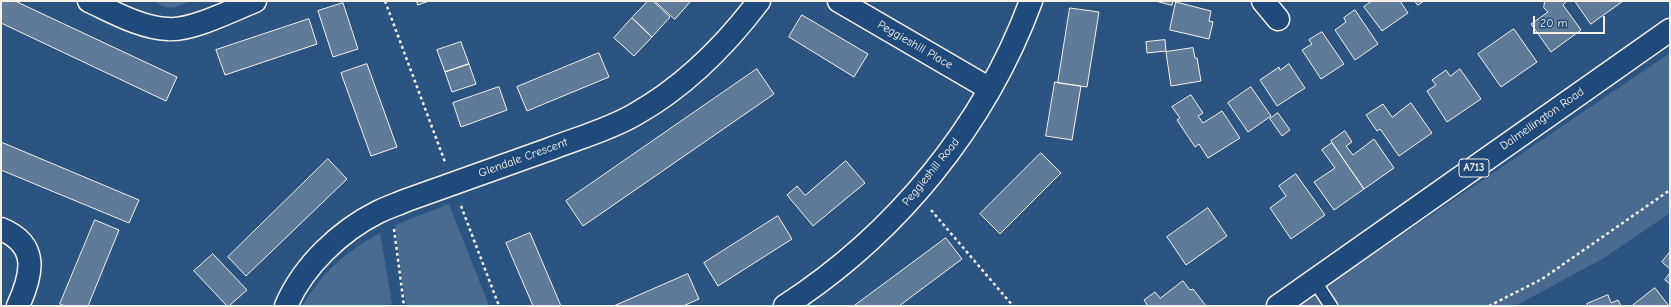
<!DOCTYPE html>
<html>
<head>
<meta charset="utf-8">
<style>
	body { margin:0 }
	#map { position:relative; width:1671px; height:307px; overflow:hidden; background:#2c5481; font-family:"Comic Neue",sans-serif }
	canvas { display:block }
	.frame { position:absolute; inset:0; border:2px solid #f4f1e8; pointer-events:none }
	.scale { position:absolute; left:1533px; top:16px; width:72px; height:18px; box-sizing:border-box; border:2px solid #f4f1e8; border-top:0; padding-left:5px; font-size:12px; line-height:14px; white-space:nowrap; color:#f4f1e8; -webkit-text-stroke:3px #1f4a7a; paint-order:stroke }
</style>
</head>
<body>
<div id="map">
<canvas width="1671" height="307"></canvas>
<div class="frame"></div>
<div class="scale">20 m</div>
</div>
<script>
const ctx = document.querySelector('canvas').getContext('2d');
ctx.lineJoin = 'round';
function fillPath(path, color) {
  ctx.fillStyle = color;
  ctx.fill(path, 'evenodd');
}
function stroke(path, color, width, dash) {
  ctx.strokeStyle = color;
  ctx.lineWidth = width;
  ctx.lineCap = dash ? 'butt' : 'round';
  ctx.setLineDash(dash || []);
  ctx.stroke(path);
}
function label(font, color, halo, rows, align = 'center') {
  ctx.font = font + ' "Comic Neue",sans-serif';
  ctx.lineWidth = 4;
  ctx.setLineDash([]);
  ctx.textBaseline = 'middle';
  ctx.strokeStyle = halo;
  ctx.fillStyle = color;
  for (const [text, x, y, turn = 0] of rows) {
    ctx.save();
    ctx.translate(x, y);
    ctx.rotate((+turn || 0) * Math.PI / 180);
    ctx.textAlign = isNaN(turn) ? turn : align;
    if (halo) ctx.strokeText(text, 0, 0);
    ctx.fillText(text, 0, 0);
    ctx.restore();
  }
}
fillPath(new Path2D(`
	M155,1H191C177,7 168,12 155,1Z
	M1670,53V213L1604,258L1515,306H1297Z
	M449,204L489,306H407L403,289L395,225Z
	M380,233L392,304L386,306H302C323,272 345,252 380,233Z`), '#496b90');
const building = new Path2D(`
	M1,1H15L177,77L166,101L1,23Z
	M417,1H429L418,5Z
	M648,1H653L670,17L652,37L632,18Z
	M655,1H691L675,19Z
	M1156,1H1173L1172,5Z
	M1372,1H1400L1408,13L1382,31L1364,7Z
	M1415,1H1424L1418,5Z
	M1545,1H1567L1563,5L1581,30L1551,52L1531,24L1548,12L1544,8Z
	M1575,1H1623L1591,24Z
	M1176,2L1211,11L1209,21L1213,22L1209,39L1170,30Z
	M343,3L358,49L333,57L318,11Z
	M1070,8L1099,12L1087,87L1058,83Z
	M1355,10L1378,44L1355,60L1335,30L1346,22L1344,18Z
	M802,15L868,54L854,77L789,37Z
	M632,18L652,37L634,56L614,38Z
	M309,19L317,44L225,75L216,50Z
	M1514,29L1537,62L1501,87L1478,54Z
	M1322,32L1344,64L1321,79L1302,50L1312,44L1309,40Z
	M1165,40L1166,51L1147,53L1146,42Z
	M461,42L469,64L445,72L437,50Z
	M1193,48L1195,58H1197L1201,81L1171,86L1166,52Z
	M599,53L609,77L527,111L517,87Z
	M367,64L397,147L371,156L341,73Z
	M469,64L476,84L452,92L445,72Z
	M1289,64L1305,88L1277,106L1260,80L1279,67L1280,70Z
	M757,69L774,94L583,226L566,201Z
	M1460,69L1481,99L1447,122L1427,91L1436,85L1432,80L1446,70L1450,76Z
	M1055,82L1081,86L1072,140L1046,136Z
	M499,87L507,110L461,127L453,103Z
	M1251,87L1271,116L1248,132L1228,103Z
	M1191,95L1203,113L1198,116L1203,123L1222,111L1240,138L1208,158L1199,144L1195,147L1177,120L1180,118L1172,107Z
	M1411,103L1432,133L1399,156L1380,129L1377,131L1366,115L1383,104L1392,117Z
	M1278,113L1290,130L1282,136L1270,119Z
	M1345,131L1352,142L1346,146L1353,155L1374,139L1394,168L1364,189L1331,141Z
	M1,142L139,200L129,223L1,170Z
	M1332,143L1364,189L1334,210L1314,182L1335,168L1322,150Z
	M1041,153L1061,173L1000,234L980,214Z
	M328,159L347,179L246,276L228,257Z
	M846,161L865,183L813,226L787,195L797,186L805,195Z
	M1296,174L1325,215L1291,239L1270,208L1286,196L1279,186Z
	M1208,208L1227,236L1186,265L1167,237Z
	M778,216L792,239L718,286L704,263Z
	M95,220L119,230L88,306H65L60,304Z
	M530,233L561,306H533L506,243Z
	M946,238L962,259L899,306H854Z
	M1670,252V269L1662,262Z
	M213,254L247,290L229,306H227L194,271Z
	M1670,273V284L1665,280Z
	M688,274L699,299L683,306H614Z
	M1183,281L1190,290L1193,289L1206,306H1148L1144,300L1155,292L1160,298Z
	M1655,288L1669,306H1632Z
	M1608,295L1611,303L1618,300L1621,306H1588L1587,304Z`);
fillPath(building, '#5e7b9a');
stroke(building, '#f4f1e8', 1);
const lane = new Path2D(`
	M1314,280L1331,306`);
const street = new Path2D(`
	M89,1C113,12 141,28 168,29C191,31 233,10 255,1
	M839,1L990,89
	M1263,1L1278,19
	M1,229C40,245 32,275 18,306
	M286,306C303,266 340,231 378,212C388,207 398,204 407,200C454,183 502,166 550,149C578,138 608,130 634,115C684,87 725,46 759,1
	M785,306C896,234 985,126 1031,1`);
const primary = new Path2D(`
	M1278,306L1670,30`);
stroke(lane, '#f4f1e8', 15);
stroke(street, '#f4f1e8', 25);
stroke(primary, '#f4f1e8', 25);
stroke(new Path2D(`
	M385,1L445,162
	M461,206L499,306
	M931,210L1013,306
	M394,229L404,306
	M1489,306L1542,279L1670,190`), '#f4f1e8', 2.5, [3, 3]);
stroke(lane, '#1f4a7a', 12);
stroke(street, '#1f4a7a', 22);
stroke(primary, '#1f4a7a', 22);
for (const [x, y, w] of [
	[1474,168,30]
]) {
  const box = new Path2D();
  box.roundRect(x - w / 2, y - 9, w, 18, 3);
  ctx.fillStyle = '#1f4a7a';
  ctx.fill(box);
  stroke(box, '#f4f1e8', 1);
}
label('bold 11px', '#f4f1e8', null, [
	["A713",1474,168]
]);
label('12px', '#f4f1e8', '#1f4a7a', [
	["Peggieshill Place",915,45,30],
	["Dalmellington Road",1542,119,-35],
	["Glendale Crescent",523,158,-20],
	["Peggieshill Road",931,172,-51]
]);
</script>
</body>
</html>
